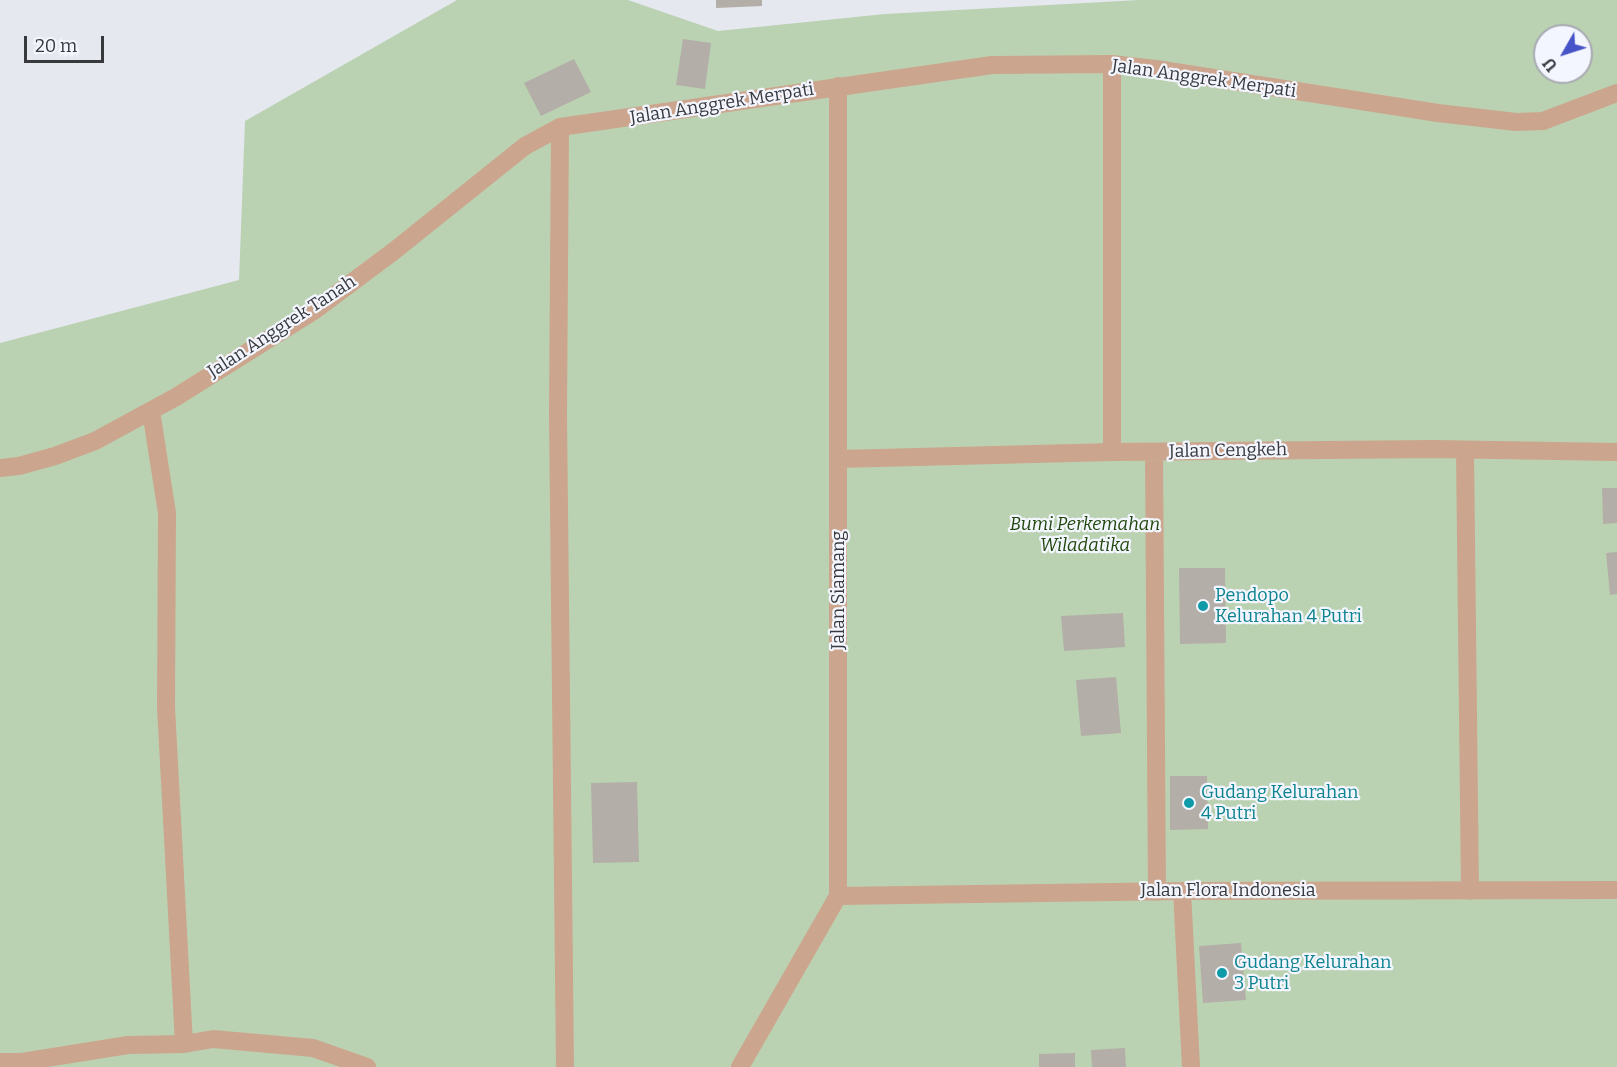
<!DOCTYPE html>
<html>
<head>
<meta charset="utf-8">
<style>
	body { margin:0 }
	#map { position:relative; width:1617px; height:1067px; overflow:hidden; background:#e6e8f0; font-family:Bitter,serif }
	canvas { display:block }
	.north { position:absolute; left:1533px; top:24px; width:60px; height:60px; box-sizing:border-box; background:#f3f6fe; border:2px solid #a8aab1; border-radius:50%; rotate:231deg; font-size:16px; font-weight:700; line-height:24px; text-align:center; color:#38393d }
	.north::after { content:''; display:block; margin:auto; width:21px; height:27px; background:#4654c8; clip-path:polygon(50% 0,100% 100%,50% 72%,0 100%) }
	.scale { position:absolute; left:24px; top:36px; width:80px; height:27px; box-sizing:border-box; border:3px solid #38393d; border-top:0; padding-left:8px; font-size:18px; line-height:21px; white-space:nowrap; color:#38393d; -webkit-text-stroke:4px #f3f6fe; paint-order:stroke }
</style>
</head>
<body>
<div id="map">
<canvas width="1617" height="1067"></canvas>
<div class="north">U</div>
<div class="scale">20 m</div>
</div>
<script>
const ctx = document.querySelector('canvas').getContext('2d');
ctx.lineJoin = 'round';
function fillPath(path, color) {
  ctx.fillStyle = color;
  ctx.fill(path, 'evenodd');
}
function stroke(path, color, width, dash) {
  ctx.strokeStyle = color;
  ctx.lineWidth = width;
  ctx.lineCap = dash ? 'butt' : 'round';
  ctx.setLineDash(dash || []);
  ctx.stroke(path);
}
function label(font, color, halo, rows, align = 'center') {
  ctx.font = font + ' Bitter,serif';
  ctx.lineWidth = 4.5;
  ctx.setLineDash([]);
  ctx.textBaseline = 'middle';
  ctx.strokeStyle = halo;
  ctx.fillStyle = color;
  for (const [text, x, y, turn = 0] of rows) {
    ctx.save();
    ctx.translate(x, y);
    ctx.rotate((+turn || 0) * Math.PI / 180);
    ctx.textAlign = isNaN(turn) ? turn : align;
    if (halo) ctx.strokeText(text, 0, 0);
    ctx.fillText(text, 0, 0);
    ctx.restore();
  }
}
fillPath(new Path2D(`
	M457,0H628L718,31L885,14L1139,0H1617V1067H0V343L239,280L245,121ZM1545,36H1581V72H1545Z`), '#bbd2b2');
fillPath(new Path2D(`
	M716,0H762V6L716,8Z
	M683,39L711,43L705,89L676,85Z
	M574,59L591,92L541,116L524,83Z
	M1602,488H1617V523L1603,524Z
	M1617,552V594L1610,595L1606,553Z
	M1179,568H1225L1226,643L1180,644Z
	M1123,613L1125,647L1064,651L1061,616Z
	M1116,677L1121,733L1081,736L1076,680Z
	M1170,776H1207L1208,829L1170,830Z
	M637,782L639,862L593,863L591,783Z
	M1241,943L1246,1000L1203,1003L1199,946Z
	M1125,1048L1126,1067H1092L1091,1050Z
	M1075,1053V1067H1039V1054Z`), '#b3aea7');
stroke(new Path2D(`
	M1112,64V452
	M560,127L558,415L565,1067
	M151,411L167,513L166,707L184,1044
	M1465,451L1470,891
	M1154,452L1157,892
	M839,459L1112,452L1433,449L1617,452
	M0,468L19,466L55,456L95,441L176,397L315,310L394,251L525,146L560,127L992,65L1112,64L1156,69L1438,113L1516,122L1543,121L1617,93
	M1182,891L1191,1067
	M838,896L1182,891L1617,890
	M0,1062H22L128,1045L184,1044L213,1039L313,1048L367,1067
	M740,1067L838,896V86`), '#cca58e', 18);
for (const [x, y, r, color] of [
	[1203,606,6,"#0f9aa8"],
	[1189,803,6,"#0f9aa8"],
	[1222,973,6,"#0f9aa8"]
]) {
  const dot = new Path2D();
  dot.arc(x, y, r, 0, 2 * Math.PI);
  ctx.fillStyle = color;
  ctx.fill(dot);
  stroke(dot, '#f3f6fe', 2);
}
label('18px', '#38393d', '#f3f6fe', [
	["Jalan Anggrek Merpati",1204,79,8],
	["Jalan Anggrek Merpati",722,104,-9],
	["Jalan Anggrek Tanah",282,327,-33],
	["Jalan Cengkeh",1228,451,-1],
	["Jalan Siamang",839,590,-90],
	["Jalan Flora Indonesia",1228,891]
]);
label('italic 18px', '#21470c', '#f3f6fe', [
	["Bumi Perkemahan",1085,525],
	["Wiladatika",1085,546]
]);
label('18px', '#0d838f', '#f3f6fe', [
	["Pendopo",1215,596],
	["Kelurahan 4 Putri",1215,617],
	["Gudang Kelurahan",1201,793],
	["4 Putri",1201,814],
	["Gudang Kelurahan",1234,963],
	["3 Putri",1234,984]
], 'left');
</script>
</body>
</html>
